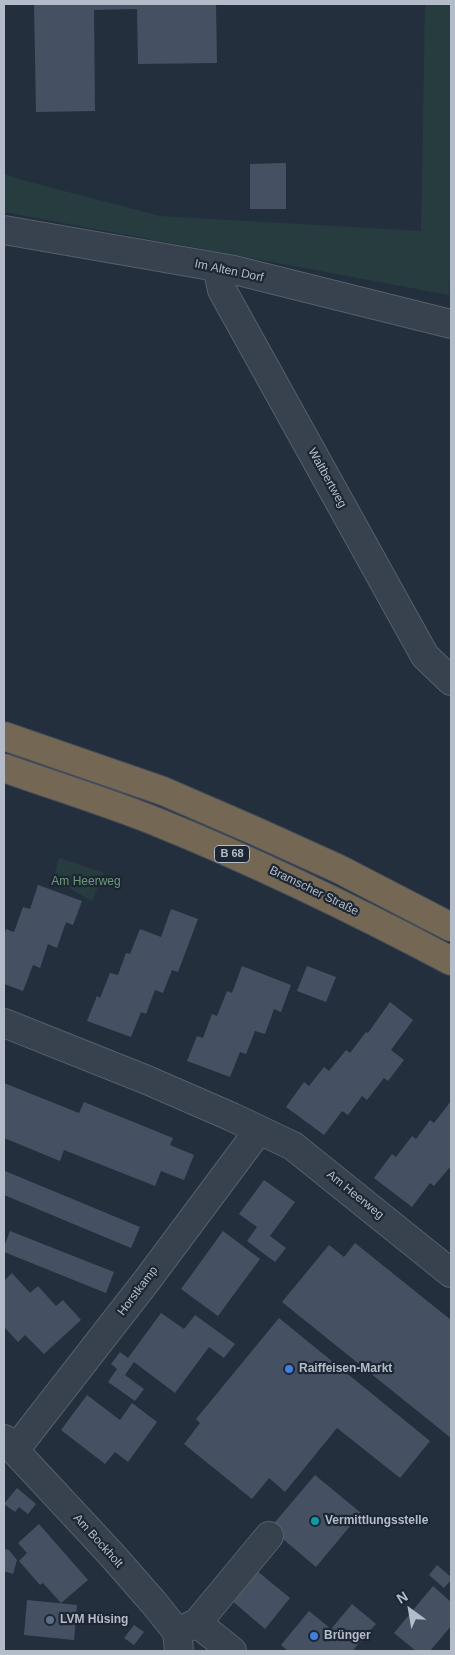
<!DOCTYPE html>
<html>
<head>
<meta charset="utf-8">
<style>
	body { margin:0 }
	#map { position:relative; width:455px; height:1655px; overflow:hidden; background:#242f3e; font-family:Helvetica,sans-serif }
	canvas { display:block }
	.frame { position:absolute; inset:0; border:5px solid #b4bcc9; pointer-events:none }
	.north { position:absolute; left:385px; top:1585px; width:50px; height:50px; -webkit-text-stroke:4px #1d2633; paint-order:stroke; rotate:328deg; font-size:14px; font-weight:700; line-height:20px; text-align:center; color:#b4bcc9 }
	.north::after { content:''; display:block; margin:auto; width:18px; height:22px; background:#b4bcc9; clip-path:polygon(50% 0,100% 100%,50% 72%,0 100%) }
</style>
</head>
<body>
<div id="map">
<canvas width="455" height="1655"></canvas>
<div class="frame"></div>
<div class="north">N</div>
</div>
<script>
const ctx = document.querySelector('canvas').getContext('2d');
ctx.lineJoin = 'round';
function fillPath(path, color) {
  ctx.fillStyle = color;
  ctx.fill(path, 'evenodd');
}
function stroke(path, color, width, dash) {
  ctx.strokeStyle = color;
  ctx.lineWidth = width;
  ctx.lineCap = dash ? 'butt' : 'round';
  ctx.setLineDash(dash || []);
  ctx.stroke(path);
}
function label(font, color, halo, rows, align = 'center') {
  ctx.font = font + ' Helvetica,sans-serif';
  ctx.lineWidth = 4.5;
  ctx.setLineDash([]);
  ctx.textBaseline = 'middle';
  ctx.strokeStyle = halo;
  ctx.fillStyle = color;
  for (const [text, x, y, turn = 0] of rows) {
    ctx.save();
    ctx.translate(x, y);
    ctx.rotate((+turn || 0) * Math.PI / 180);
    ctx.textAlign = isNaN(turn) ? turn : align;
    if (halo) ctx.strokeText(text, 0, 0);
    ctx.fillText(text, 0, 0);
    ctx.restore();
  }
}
fillPath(new Path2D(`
	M425,4H451V260L449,295L4,212V174L26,181L160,216L421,231Z
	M59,858L104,873L92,901L53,879Z`), '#263c3f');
fillPath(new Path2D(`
	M34,4H216L217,63L138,64L137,9L94,10L95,111L36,112Z
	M286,163V209H250V164Z
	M38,885L82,901L73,925L66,922L57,948L48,944L40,968L33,965L23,991L4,984V936L6,929L14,932L23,907L30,909Z
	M171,909L198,919L178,972L172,970L163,993L155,990L146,1014L141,1012L131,1037L87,1021L97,996L100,998L110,973L118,975L126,953L130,954L140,929L161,937Z
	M242,966L291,985L281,1012L274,1009L265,1034L255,1031L246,1054L240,1052L230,1077L187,1061L197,1036L203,1038L212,1014L217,1016L227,991L232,993Z
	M307,966L336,977L326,1002L297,991Z
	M390,1002L413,1020L391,1050L404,1060L388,1081L384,1078L367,1100L362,1096L348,1115L342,1111L324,1135L286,1107L304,1082L309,1086L324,1067L329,1071L346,1050L350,1053L366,1032L368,1033Z
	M4,1083L79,1113L84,1102L173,1138L170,1145L194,1155L184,1180L161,1171L155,1186L64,1150L60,1161L4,1138Z
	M451,1101V1166L434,1186L430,1183L412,1207L374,1178L392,1154L396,1157L412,1136L416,1139L430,1120L434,1123Z
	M5,1171L140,1227L131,1248L4,1195V1175Z
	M264,1180L295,1202L270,1236L286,1248L275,1262L247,1241L257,1227L239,1214Z
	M10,1231L114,1272L106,1293L4,1252V1247Z
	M223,1231L260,1259L218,1316L181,1289Z
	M355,1243L451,1320V1438L282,1302L329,1245L344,1257Z
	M12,1273L30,1293L38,1286L56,1306L63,1300L81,1320L44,1354L25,1335L18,1342L4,1327V1278L5,1280Z
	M161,1313L184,1329L195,1315L235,1344L224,1358L209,1347L175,1393L134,1362L125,1375L144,1389L135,1401L108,1382L117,1369L111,1364L120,1352L128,1358Z
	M279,1318L430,1441L400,1478L337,1428L285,1492L269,1478L252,1499L184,1444L200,1423L196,1419Z
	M87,1395L120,1420L132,1403L157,1422L128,1462L115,1452L105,1464L61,1430Z
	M315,1475L361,1513L316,1567L270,1528Z
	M17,1488L36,1504L28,1514L19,1507L15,1512L4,1504Z
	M39,1524L88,1580L61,1603L43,1583L40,1585L19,1561L27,1553L18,1543Z
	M4,1549L9,1550L17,1560L13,1574L4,1571Z
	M437,1565L451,1577V1580L444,1588L429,1575Z
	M256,1570L290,1598L265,1629L231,1600Z
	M433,1586L451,1602V1626L430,1651H416L394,1633Z
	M27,1600L77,1605L74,1640L24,1635Z
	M352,1604L376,1624L354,1649L357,1651H288L281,1645L309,1611L331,1629Z
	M134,1625L144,1632L134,1645L124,1638Z`), '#455162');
const minor = new Path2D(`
	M4,230L234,270L451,324
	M217,267L222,290L425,656L451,681
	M4,1023L147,1080L232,1117L293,1146L451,1273
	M4,1439L111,1554L154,1603L177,1632L179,1651
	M15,1450L148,1279L259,1130
	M197,1623L232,1651
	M177,1632L197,1623L269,1536`);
const highway = new Path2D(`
	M4,736L163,791L253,830L339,869L451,927
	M4,768C55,786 107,802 157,822C258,863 355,910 451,961`);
stroke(minor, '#565f6c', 30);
stroke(highway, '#434c59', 30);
stroke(minor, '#38414e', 28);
stroke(highway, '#746855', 28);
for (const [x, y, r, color] of [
	[289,1369,5,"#3f7fe0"],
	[315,1521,5,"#0f9aa8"],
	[50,1620,5,"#5c6f8a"],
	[314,1636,5,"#3f7fe0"]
]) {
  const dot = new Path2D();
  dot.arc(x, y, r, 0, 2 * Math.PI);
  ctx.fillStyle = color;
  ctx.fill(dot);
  stroke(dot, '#1d2633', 2);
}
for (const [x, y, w] of [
	[232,854,35]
]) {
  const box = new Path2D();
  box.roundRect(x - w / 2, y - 8.5, w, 17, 4);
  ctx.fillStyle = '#1d2633';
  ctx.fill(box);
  stroke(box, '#b4bcc9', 1);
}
label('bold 11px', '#b4bcc9', null, [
	["B 68",232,854]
]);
label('12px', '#b4bcc9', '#1d2633', [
	["Im Alten Dorf",229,271,12],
	["Waltbertweg",327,478,61],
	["Bramscher Straße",314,891,26],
	["Am Heerweg",355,1195,39],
	["Horstkamp",138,1291,-53],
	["Am Bockholt",98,1541,48]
]);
label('12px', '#6b9a76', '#1d2633', [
	["Am Heerweg",86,882]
]);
label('bold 12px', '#b4bcc9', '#1d2633', [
	["Raiffeisen-Markt",299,1369],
	["Vermittlungsstelle",325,1521],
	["LVM Hüsing",60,1620],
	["Brünger",324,1636]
], 'left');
</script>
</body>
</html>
